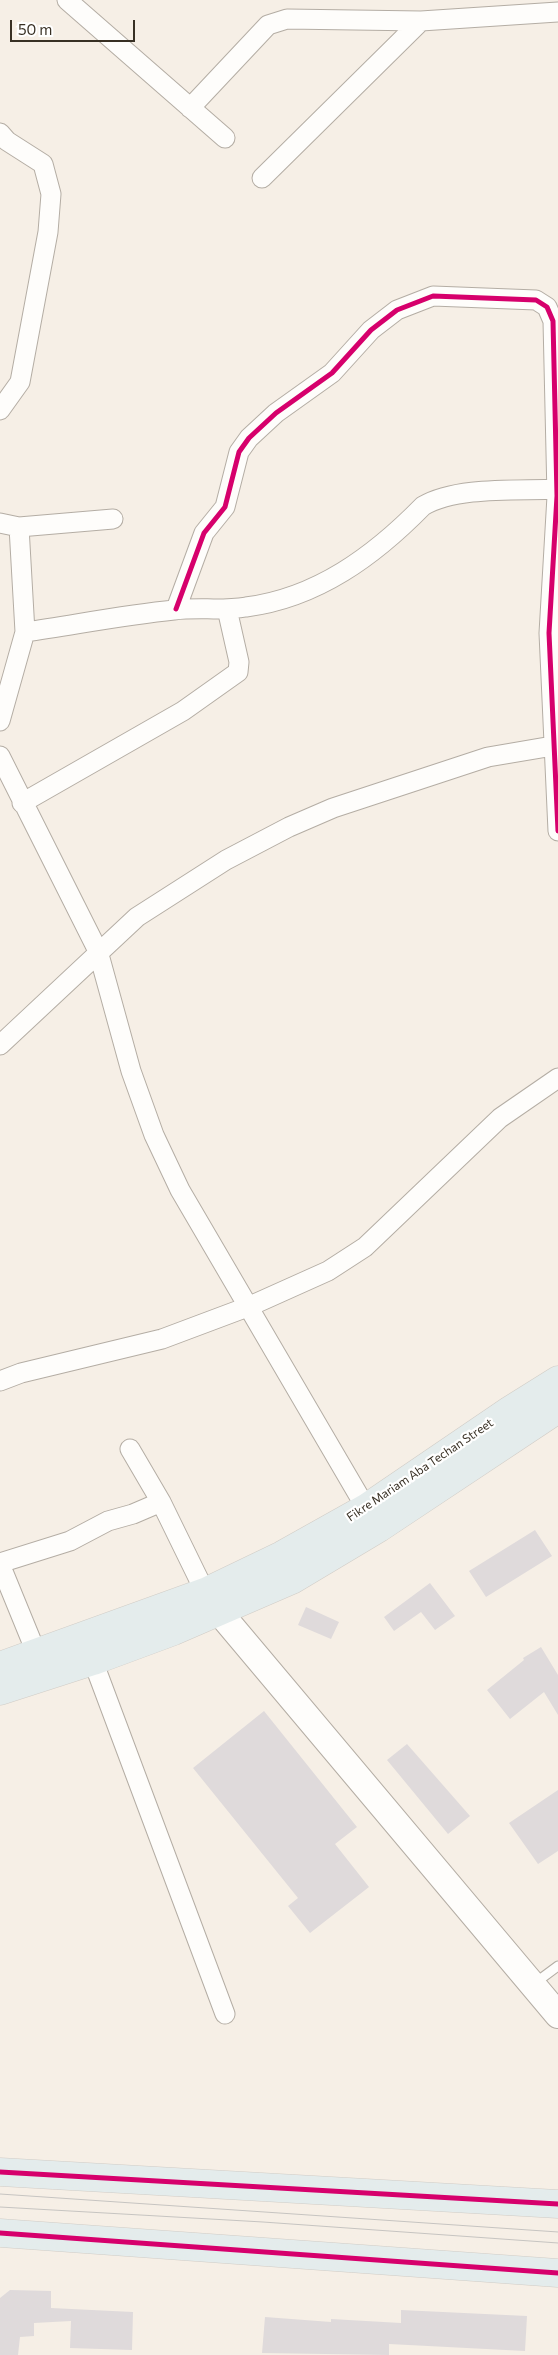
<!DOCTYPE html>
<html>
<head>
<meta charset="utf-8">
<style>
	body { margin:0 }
	#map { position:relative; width:558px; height:2355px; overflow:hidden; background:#f6efe6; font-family:Commissioner,sans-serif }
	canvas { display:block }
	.scale { position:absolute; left:10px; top:20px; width:125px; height:22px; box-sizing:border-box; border:2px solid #383024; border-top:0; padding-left:6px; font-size:15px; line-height:18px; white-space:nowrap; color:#383024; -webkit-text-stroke:4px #fff; paint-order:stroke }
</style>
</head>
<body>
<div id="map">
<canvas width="558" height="2355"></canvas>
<div class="scale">50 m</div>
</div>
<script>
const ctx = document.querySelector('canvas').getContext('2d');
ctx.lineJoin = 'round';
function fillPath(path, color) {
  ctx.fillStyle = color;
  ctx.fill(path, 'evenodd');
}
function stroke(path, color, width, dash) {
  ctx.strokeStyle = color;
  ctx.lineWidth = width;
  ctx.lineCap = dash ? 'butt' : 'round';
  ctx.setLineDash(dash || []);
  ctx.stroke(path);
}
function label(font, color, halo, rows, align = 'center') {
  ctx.font = font + ' Commissioner,sans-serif';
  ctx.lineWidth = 4.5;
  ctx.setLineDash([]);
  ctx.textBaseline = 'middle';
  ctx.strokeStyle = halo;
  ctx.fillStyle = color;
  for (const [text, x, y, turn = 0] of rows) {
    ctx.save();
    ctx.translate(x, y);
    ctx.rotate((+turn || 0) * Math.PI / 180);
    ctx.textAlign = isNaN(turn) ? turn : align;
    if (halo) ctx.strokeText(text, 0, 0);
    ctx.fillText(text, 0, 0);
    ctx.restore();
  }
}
fillPath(new Path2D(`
	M535,1530L552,1556L486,1597L469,1571Z
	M430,1583L455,1616L435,1630L421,1612L394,1631L384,1617Z
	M306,1607L339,1622L331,1639L298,1625Z
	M541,1647L558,1675V1715L544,1692L510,1719L487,1690L524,1660L523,1658Z
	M264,1711L357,1827L335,1844L369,1887L310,1933L288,1906L298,1898L193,1768Z
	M407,1744L470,1816L448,1834L387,1760Z
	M558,1790V1851L538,1864L509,1823Z
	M10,2290L51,2291V2308L133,2312L132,2350L70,2348L71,2321L34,2323V2336L20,2337L18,2355H0V2298Z
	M401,2310L527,2316L525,2351L389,2344V2355L262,2353L265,2317L331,2322V2319L401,2323Z`), '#dfdadb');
const lane = new Path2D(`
	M535,1983L558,1966`);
const street = new Path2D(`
	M67,0L225,138
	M190,108L268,25L287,19L421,21L558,12
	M0,133L7,141L43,164L51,194L48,232L20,382L0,410
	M262,178L421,21
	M0,523L19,527L113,519
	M176,609L204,533L225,507L239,452L249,438L276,413L332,373L371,330L397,310L433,296L536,300L547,307L553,321L557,496L549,633L558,831
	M25,632C74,625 124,615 174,610C198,607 222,611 246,607C317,598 374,556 423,506C457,486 518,491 557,489
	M0,721L25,632L19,527
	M0,756L98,951L131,1071L154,1135L180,1190L366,1508
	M22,803L183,711L238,672L239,662L227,609
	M0,1045L137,917L226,860L289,827L333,808L488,757L558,745
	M0,1381L21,1373L162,1339L250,1306L328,1271L365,1247L500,1118L558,1078
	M130,1449L161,1502L205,1592
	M0,1563L70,1541L108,1521L133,1514L161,1502
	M0,1564L36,1652
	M93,1661L225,2014`);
const secondary = new Path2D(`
	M207,1593L220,1613L558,2015`);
const primary = new Path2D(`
	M0,1666L205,1592L282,1555L366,1508L510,1410L558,1380
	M0,1691L93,1661L174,1631L292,1580L379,1528L558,1409
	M0,2172L558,2204
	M0,2233L558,2273`);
stroke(lane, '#b4ada4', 11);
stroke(street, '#b4ada4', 21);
stroke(secondary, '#b4ada4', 28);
stroke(primary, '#d0ccc6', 29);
stroke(lane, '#fefdfb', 9);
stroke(street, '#fefdfb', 19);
stroke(secondary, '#fefdfb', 26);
stroke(primary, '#e4ecec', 28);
stroke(new Path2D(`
	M0,2194L558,2232
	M0,2207L263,2222L558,2243`), '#c6c4c1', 1);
stroke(new Path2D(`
	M176,609L204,533L225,507L239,452L249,438L276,413L332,373L371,330L397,310L433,296L536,300L547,307L553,321L557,496L549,633L558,831
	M0,2172L558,2204
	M0,2233L558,2273`), '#d6006c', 5);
label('12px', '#383024', '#fff', [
	["Fikre Mariam Aba Techan Street",420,1470,-34]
]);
</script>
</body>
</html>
